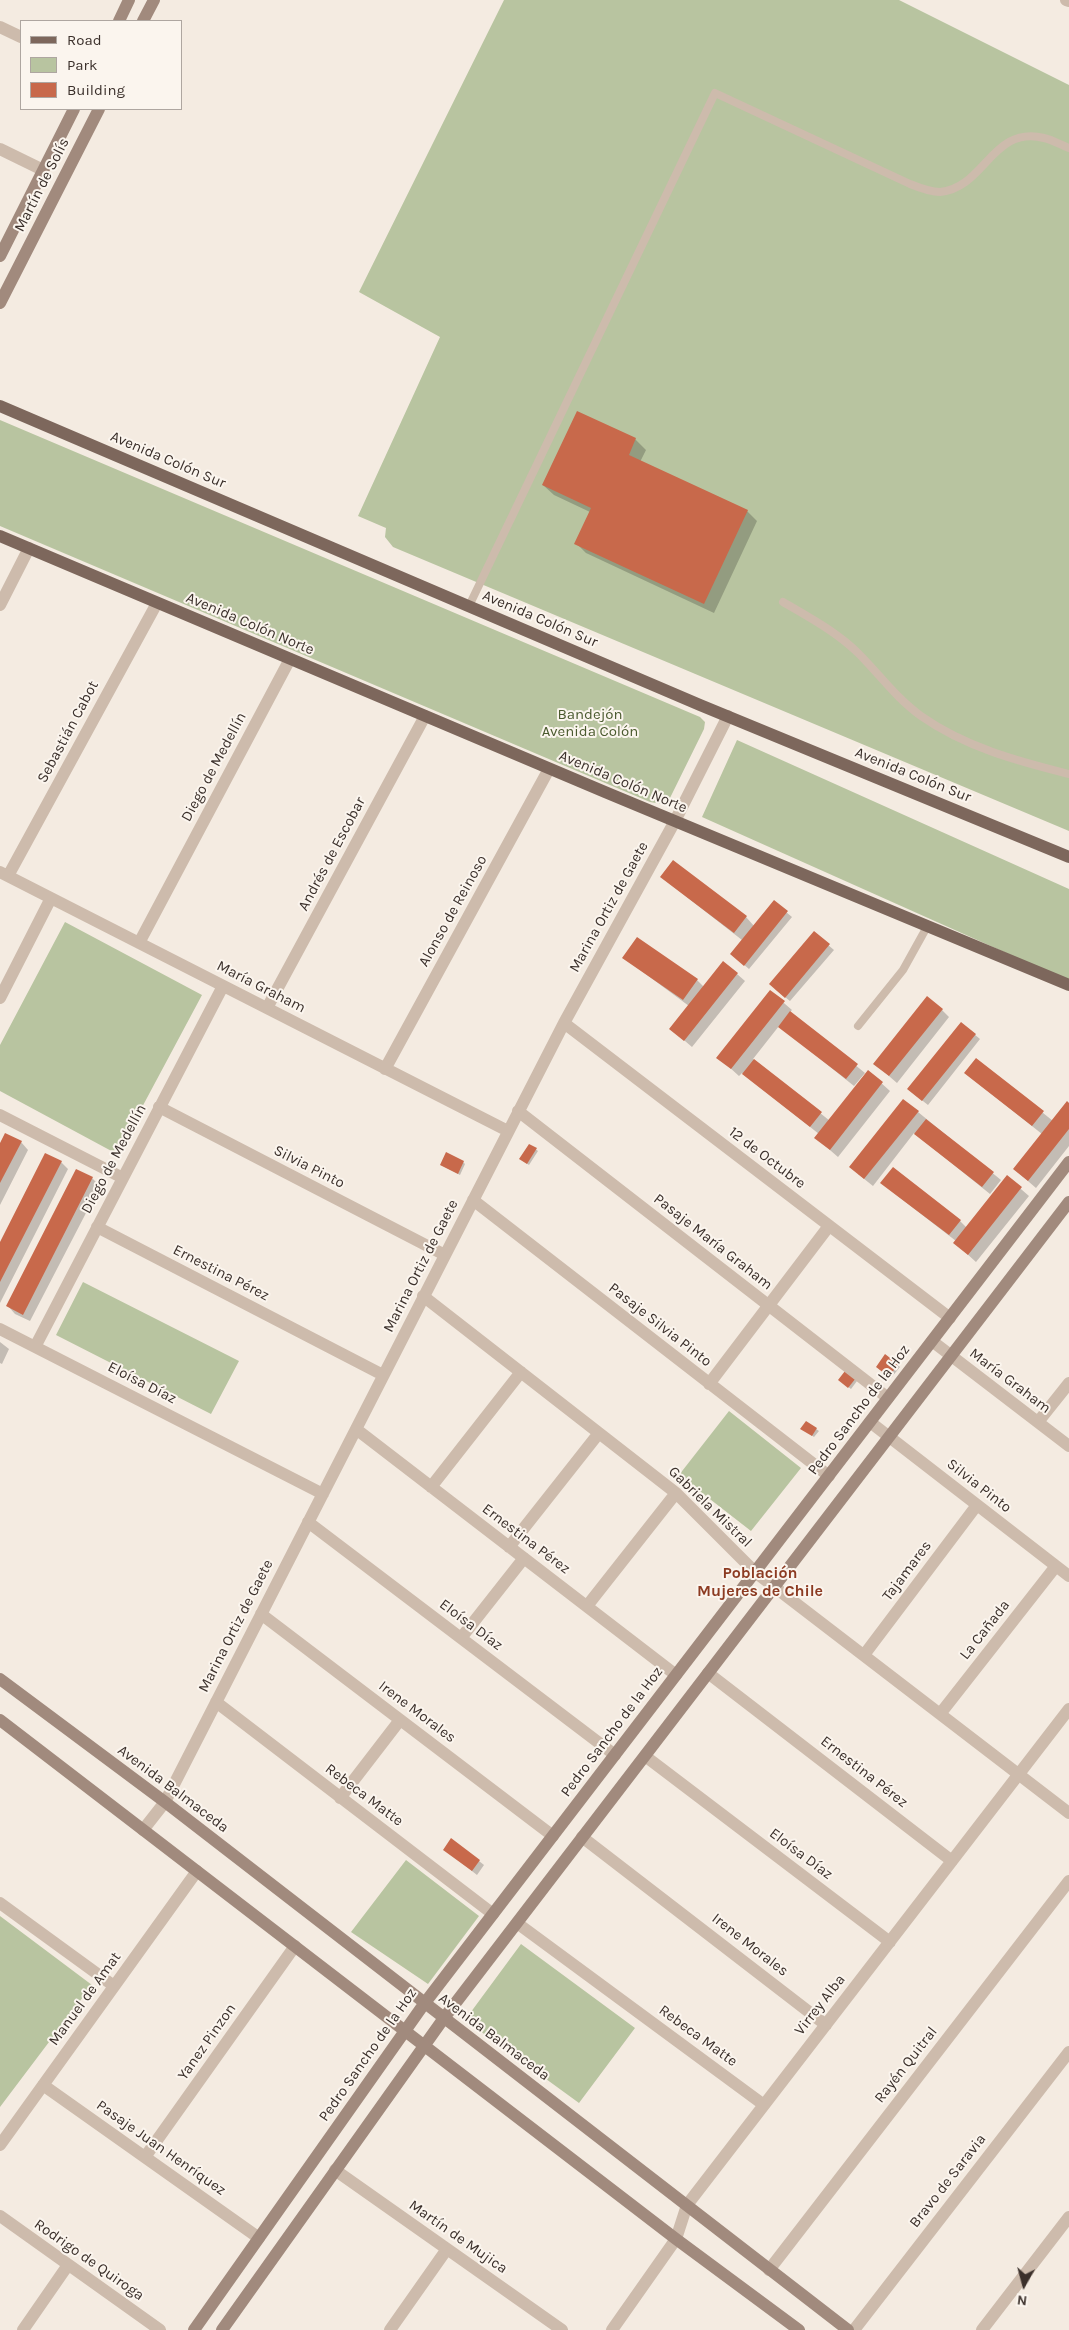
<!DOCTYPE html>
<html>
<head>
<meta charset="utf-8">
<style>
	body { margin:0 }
	#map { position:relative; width:1069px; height:2330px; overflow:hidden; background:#f4ebe1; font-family:Karla,sans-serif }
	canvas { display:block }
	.legend { position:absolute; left:20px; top:20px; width:162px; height:90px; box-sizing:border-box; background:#fbf5ee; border:1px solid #aea6a0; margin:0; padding:6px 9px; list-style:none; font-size:15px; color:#3b302b }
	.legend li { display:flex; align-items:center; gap:10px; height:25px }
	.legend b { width:25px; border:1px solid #aea6a0 }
	.north { position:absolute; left:999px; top:2260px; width:50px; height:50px; -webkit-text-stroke:4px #fbf5ee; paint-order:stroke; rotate:187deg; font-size:14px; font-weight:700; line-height:20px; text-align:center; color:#3b302b }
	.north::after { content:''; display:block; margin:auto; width:18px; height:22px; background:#3b302b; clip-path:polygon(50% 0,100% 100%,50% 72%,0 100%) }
</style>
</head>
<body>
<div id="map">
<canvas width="1069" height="2330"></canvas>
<ul class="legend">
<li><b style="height:6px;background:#7d675c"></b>Road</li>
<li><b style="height:14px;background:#b8c4a0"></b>Park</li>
<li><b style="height:14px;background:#c8694b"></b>Building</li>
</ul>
<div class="north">N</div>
</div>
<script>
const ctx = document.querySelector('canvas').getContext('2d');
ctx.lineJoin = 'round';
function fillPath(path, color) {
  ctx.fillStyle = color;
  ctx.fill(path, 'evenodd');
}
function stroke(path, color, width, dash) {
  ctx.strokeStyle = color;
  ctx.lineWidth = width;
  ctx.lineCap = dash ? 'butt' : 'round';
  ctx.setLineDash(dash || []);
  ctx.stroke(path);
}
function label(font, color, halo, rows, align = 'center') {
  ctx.font = font + ' Karla,sans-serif';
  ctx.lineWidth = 4;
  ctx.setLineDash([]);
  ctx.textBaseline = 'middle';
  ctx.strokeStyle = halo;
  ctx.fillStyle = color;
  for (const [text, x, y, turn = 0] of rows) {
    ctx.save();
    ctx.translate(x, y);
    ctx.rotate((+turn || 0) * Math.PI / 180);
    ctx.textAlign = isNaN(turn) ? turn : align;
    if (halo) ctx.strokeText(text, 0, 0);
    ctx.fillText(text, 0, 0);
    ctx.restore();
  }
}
fillPath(new Path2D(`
	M504,0H899L1069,85V831L393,547L385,537L386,528L358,516L440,337L359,292Z
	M0,420L700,717L705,722L704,729L669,800L662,804L650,802L0,526Z
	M737,740L1069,889V981L702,817Z
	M65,922L202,995L117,1154L0,1091V1045Z
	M83,1282L239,1361L211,1414L56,1335Z
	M729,1411L801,1468L751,1531L679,1475Z
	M406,1860L479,1916L428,1984L351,1932Z
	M0,1916L92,1985L0,2107Z
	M521,1944L635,2028L579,2103L465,2020Z`), '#b8c4a0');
fillPath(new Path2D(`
	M577,413L635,439L646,450L640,462L747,511L757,521L714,613L586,553L576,543L590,512L554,495L543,485Z
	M661,877L746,917L754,926L774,902L792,917L749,969L736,958L742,940Z
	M814,933L834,950L790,1001L775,989Z
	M624,958L697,980L704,987L737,974L745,981L692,1047L671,1029L689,1006Z
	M770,991L792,1010L790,1012L865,1073L854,1086L779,1026L753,1059L830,1121L869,1072L890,1091L838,1157L816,1138L819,1134L742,1073L739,1076L718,1057Z
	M942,1010L949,1017L897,1083L875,1064Z
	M962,1024L980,1039L928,1105L914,1094Z
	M976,1059L1053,1121L1069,1105V1146L1036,1188L1014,1169L1042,1134L965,1073Z
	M918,1112L1001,1180L990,1194L914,1133L873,1186L858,1174Z
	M21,1142L28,1150L0,1205V1146Z
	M530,1145L538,1151L529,1165L523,1161Z
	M61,1162L68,1169L0,1303V1244Z
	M463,1162L465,1164L460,1175L441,1165Z
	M1007,1177L1029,1196L976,1262L955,1243L956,1241L890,1190L960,1221L967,1228Z
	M92,1178L100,1186L30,1321L15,1314L8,1306Z
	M0,1342L9,1349L2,1364L0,1363Z
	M886,1356L900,1367L891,1378L879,1369Z
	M855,1379L857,1381L851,1389L842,1382Z
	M806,1422L819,1431L814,1437L804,1430Z
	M445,1850L479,1861L484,1865L477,1875Z`), '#0003');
fillPath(new Path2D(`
	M577,411L636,438L629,455L748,510L704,604L574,544L591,508L542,485Z
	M673,860L747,916L734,933L660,877Z
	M774,900L788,911L744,966L730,954Z
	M814,931L830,944L785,998L769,984Z
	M637,937L698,979L683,1000L622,958Z
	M723,961L738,973L684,1041L669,1029Z
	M770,990L785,1001L731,1069L716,1058Z
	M927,996L943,1009L889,1076L873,1064Z
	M790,1011L858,1064L846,1079L778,1027Z
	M961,1022L976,1034L922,1101L907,1089Z
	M976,1058L1044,1111L1032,1126L964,1073Z
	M754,1059L822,1112L810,1127L742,1074Z
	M868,1070L883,1082L830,1150L814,1138Z
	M903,1099L919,1111L864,1179L849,1167Z
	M1067,1101L1069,1103V1129L1028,1181L1013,1169Z
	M926,1119L994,1172L982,1187L914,1134Z
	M5,1133L22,1141L0,1183V1143Z
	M529,1144L537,1148L527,1164L519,1159Z
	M446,1152L464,1161L458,1174L440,1165Z
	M45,1153L62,1161L0,1282V1242Z
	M893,1167L961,1220L949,1235L880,1183Z
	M76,1169L93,1177L23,1315L6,1306Z
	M1007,1175L1022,1187L968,1255L953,1243Z
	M885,1354L898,1364L889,1377L876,1367Z
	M845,1371L856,1378L848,1388L838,1380Z
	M806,1421L817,1428L812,1436L800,1429Z
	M451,1838L480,1860L472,1871L443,1850Z`), '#c8694b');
stroke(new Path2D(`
	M783,602C810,618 837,632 859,654C879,674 897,699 921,716C965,747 1017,761 1069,774
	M469,606L715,93L910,184C920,188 930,192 940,192C985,188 992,125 1044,138C1053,140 1061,145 1069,148
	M858,1026L903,970L928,925`), '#cdbbac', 8);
stroke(new Path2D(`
	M1066,0L1069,1
	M0,27L21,37
	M0,149L43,170
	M0,605L29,548
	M0,872L508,1131
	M8,876L157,603
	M139,943L290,659
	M0,998L51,898
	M267,1008L425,716
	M564,1023L950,1318
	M385,1069L549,769
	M159,1107L445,1255
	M518,1111L888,1398
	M0,1115L123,1178
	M473,1200L829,1476
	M97,1227L383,1375
	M423,1296L676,1493L755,1572L1069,1813
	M0,1329L323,1494
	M932,1341L1069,1446
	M35,1347L223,986
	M709,1384L829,1226
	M870,1422L1069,1576
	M1038,1422L1069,1383
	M356,1429L676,1675
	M431,1487L521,1372
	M308,1522L615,1755
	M509,1547L599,1433
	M587,1606L676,1493
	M261,1614L553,1836
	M461,1638L524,1558
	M864,1655L977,1505
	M708,1673L952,1861
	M216,1702L493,1914
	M940,1714L1056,1566
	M645,1756L890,1942
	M340,1798L400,1720
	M143,1830L165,1802L564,1023L675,821L728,716
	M582,1837L826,2025
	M0,1903L114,1986
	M517,1923L764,2105
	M43,2085L259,2238
	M0,2145L197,1871
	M145,2157L295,1946
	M335,2170L562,2330
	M0,2216L160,2330
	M769,2270L1069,1881
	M23,2330L68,2265
	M390,2330L447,2249
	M612,2330L676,2239L687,2205L1069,1709
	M854,2330L1069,2052
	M982,2330L1069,2217`), '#cdbbac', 12);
stroke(new Path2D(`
	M119,21L129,0
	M143,21L154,0
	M0,256L74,109
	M0,303L99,109
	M0,1679L165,1802L848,2330
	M0,1720L676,2239L799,2330
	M194,2330L424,2004L1069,1162
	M222,2330L444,2018L1069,1202`), '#a18a7d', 12);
stroke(new Path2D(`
	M0,406L700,705L1069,857
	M0,536L605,792L1069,985`), '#7d675c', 12);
label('15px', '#3b302b', '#fbf5ee', [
	["Martín de Solís",42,185,-63],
	["Avenida Colón Sur",168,460,23],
	["Avenida Colón Sur",540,619,23],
	["Avenida Colón Norte",250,624,23],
	["Sebastián Cabot",68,732,-62],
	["Diego de Medellín",214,767,-62],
	["Avenida Colón Sur",913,775,22],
	["Avenida Colón Norte",623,782,23],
	["Andrés de Escobar",332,854,-62],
	["Marina Ortiz de Gaete",609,907,-61],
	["Alonso de Reinoso",453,911,-61],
	["María Graham",261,987,27],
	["12 de Octubre",767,1158,37],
	["Diego de Medellín",114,1159,-62],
	["Silvia Pinto",309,1167,27],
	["Pasaje María Graham",713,1242,38],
	["Marina Ortiz de Gaete",421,1266,-63],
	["Ernestina Pérez",221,1273,27],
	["Pasaje Silvia Pinto",660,1325,38],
	["María Graham",1010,1381,37],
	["Eloísa Díaz",142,1383,27],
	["Pedro Sancho de la Hoz",859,1410,-53],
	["Silvia Pinto",979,1486,38],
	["Gabriela Mistral",710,1507,44],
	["Ernestina Pérez",526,1539,37],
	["Tajamares",907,1571,-53],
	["Eloísa Díaz",471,1625,37],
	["Marina Ortiz de Gaete",236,1626,-63],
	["La Cañada",985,1630,-52],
	["Irene Morales",417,1712,37],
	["Pedro Sancho de la Hoz",612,1732,-53],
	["Ernestina Pérez",864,1772,38],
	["Avenida Balmaceda",173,1789,37],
	["Rebeca Matte",364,1795,37],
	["Eloísa Díaz",801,1854,37],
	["Irene Morales",750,1945,38],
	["Manuel de Amat",85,1999,-54],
	["Virrey Alba",820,2005,-52],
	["Rebeca Matte",698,2036,36],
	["Avenida Balmaceda",494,2037,37],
	["Yanez Pinzon",207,2042,-55],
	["Pedro Sancho de la Hoz",368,2055,-55],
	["Rayén Quitral",906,2065,-52],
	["Pasaje Juan Henríquez",161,2148,35],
	["Bravo de Saravia",948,2181,-52],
	["Martín de Mujica",458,2237,35],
	["Rodrigo de Quiroga",89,2260,35]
]);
label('15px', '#4a5a2e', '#fbf5ee', [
	["Bandejón",590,715],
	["Avenida Colón",590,732]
]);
label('bold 16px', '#8c3b22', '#fbf5ee', [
	["Población",760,1573],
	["Mujeres de Chile",760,1591]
]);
</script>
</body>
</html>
